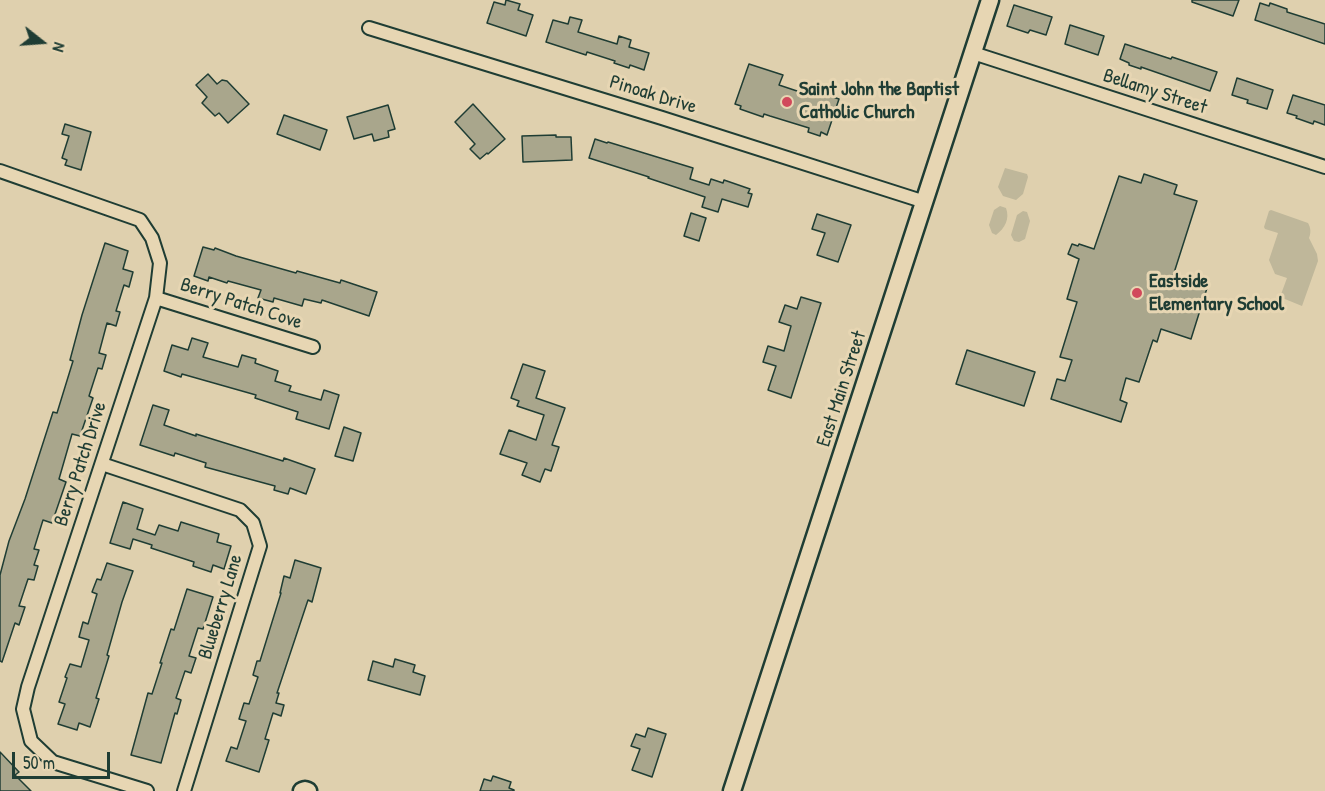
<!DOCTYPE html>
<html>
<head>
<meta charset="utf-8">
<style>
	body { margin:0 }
	#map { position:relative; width:1325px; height:791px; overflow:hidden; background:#dfd0ae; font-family:"Patrick Hand",sans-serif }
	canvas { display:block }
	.north { position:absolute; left:12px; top:12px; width:60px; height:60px; -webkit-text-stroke:4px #e7d6b3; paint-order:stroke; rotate:107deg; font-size:16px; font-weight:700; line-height:24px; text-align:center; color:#1f3d34 }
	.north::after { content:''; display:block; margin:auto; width:21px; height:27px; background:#1f3d34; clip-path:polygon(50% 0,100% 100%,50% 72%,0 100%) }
	.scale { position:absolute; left:12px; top:752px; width:98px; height:27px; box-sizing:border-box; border:3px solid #1f3d34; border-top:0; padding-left:8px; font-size:18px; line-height:21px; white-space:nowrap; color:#1f3d34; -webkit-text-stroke:4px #e7d6b3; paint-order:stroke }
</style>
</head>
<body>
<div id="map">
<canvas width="1325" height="791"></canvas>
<div class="north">N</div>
<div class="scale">50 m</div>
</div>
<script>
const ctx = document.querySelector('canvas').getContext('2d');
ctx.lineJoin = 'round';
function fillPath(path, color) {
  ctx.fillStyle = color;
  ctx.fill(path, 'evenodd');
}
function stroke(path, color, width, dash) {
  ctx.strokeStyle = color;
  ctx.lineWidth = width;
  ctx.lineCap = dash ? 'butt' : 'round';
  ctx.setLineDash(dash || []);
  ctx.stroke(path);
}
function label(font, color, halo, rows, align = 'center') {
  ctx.font = font + ' "Patrick Hand",sans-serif';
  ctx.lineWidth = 6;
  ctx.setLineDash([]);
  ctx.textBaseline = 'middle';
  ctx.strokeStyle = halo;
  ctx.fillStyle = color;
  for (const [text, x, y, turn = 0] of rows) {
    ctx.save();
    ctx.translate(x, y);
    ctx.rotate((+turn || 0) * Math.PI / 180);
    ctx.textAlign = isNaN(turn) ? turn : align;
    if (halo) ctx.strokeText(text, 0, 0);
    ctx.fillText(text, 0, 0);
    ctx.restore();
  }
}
fillPath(new Path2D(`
	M1005,168L1027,174L1028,177L1023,194L1016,200L1003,196L998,187Z
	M1000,206L1006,208C1010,219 1005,228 996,235L992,233L989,225L994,210Z
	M1271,210L1308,223C1311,228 1311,233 1309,238L1317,254L1318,261L1302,306L1280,297L1287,278L1275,274L1269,260L1278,233L1265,229L1264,227L1269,211Z
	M1023,211L1027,212L1030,221L1025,239L1019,242L1014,241L1011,235L1017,215Z`), '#bfb79a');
const building = new Path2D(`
	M506,0L520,4L518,10L533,15L526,36L487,23L494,2L505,5Z
	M1192,0H1239L1233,16L1192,2Z
	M1260,3L1269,6L1270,3L1287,9V12L1325,24V44L1255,20Z
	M1014,5L1052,17L1046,35L1030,30L1028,33L1007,26Z
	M570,17L582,20L578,32L617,44L619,36L631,40L629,47L649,53L644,70L630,65L629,68L614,63L615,61L587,52L586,55L546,42L553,20L568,24Z
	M1070,25L1104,36L1098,55L1065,44Z
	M1125,44L1171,59L1172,57L1217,72L1210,91L1141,67V69L1129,65V63L1120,59Z
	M749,64L783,75L779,85L812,96L814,91L839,99L827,135L821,132L820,136L808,132L809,128L770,116L764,114L763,117L740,109L741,106L735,104Z
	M208,74L217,84L222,80L227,81L249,104L228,123L219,113L215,116L202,103L207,97L196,85Z
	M1237,78L1273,90L1267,109L1247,103L1248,100L1232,95Z
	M1293,95L1325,105V125L1314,121L1313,124L1296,118L1297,116L1287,113Z
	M473,104L505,139L488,154L487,153L480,159L470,149L475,144L455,122Z
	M388,105L395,129L388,131L389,137L374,141L372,134L354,139L347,117Z
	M284,115L327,130L320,150L277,134Z
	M65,124L91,132L81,170L65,165L67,160L62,158L69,136L62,134Z
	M556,135V137H571L572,160L523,162L522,136Z
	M595,139L607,143L608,142L693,168L690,179L709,185L711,179L723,183L724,180L750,189L748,193L752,194L748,207L722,199L718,212L702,207L705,197L648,178L649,177L589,158Z
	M1144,174L1177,185L1174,194L1197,201L1173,276L1207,288L1191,339L1161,329L1157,342L1153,340L1139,382L1126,378L1120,400L1127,403L1121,422L1051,399L1057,379L1065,381L1072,360L1060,357L1077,302L1067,299L1079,259L1068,254L1072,244L1078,246L1079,244L1094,249L1119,176L1141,183Z
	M691,213L706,218L699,241L684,236Z
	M817,214L851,225L838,262L817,255L825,233L812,229Z
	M105,243L128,251L123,269L133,272L129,287L124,285L116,311L120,312L116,326L107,323L99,353L106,355L102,369L98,368L89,396L93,398L80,436L72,434L59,479L66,482L52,523L43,520L34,549L39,550L34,565L38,566L34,580L28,579L19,606L25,607L19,625L15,623L2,662L0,661V575L9,541L25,499L53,412L57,413L73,361L70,360L82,315Z
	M203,247L214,250L215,248L236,256L296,273L297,271L340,283L341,280L377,292L369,316L322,300L321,303L304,299L302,306L274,298L273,302L258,298L261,290L228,281L227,283L209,277L208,281L194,276Z
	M801,297L821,303L791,398L768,390L776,366L763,362L768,346L784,351L791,326L779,322L785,305L797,309Z
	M192,338L208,343L203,357L238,367L242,355L256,359L255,363L278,371L275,381L291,386L289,391L321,400L324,390L339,395L329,429L296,419L298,412L255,398L256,395L182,374L181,377L164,371L172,345L188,350Z
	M967,350L1035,372L1024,406L956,384Z
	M523,364L545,371L536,398L565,408L552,445L559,447L551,471L545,469L540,482L522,475L527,463L500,454L509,430L536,440L544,415L517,406L519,401L511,398Z
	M153,405L169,410L164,425L196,436V434L283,461L284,458L315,469L306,494L290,488L288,494L274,490L275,486L205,467L206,463L175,453L174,456L140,445Z
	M344,427L361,433L353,461L335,456Z
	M123,502L143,509L137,529L155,535L159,525L178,531L181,522L219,534L217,542L231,546L224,569L213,565L211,572L193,566L194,562L151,548L152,545L133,539L130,549L110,543Z
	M295,560L321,568L312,602L308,600L277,693H279L276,703L284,705L281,716L273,713L265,739L269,740L259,772L226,761L231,747L237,749L246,721L239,719L244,703L249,704L258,677L253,675L257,661H260L281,593H280L284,576L290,578Z
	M107,563L133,571L122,602L107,655L109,656L96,698L99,699L90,727L79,723L77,730L58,724L65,704L59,702L67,678L65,677L70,664L81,667L89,640L79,637L83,622L88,624L97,594L92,592L97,579L101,580Z
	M187,589L213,597L203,629L198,628L189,656L196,658L191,673L185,671L176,698L181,700L177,714L175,713L161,763L131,755L148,693L152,694L162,663H160L171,629L174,630Z
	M395,659L415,665L413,672L425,676L420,695L368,680L373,661L393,667Z
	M648,728L666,734L652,777L632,770L640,749L631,746L636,734L645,737Z
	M0,752L19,772L15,775L31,791H0Z
	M493,776L511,782L509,788L514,790V791H480L484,779L491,781Z`);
fillPath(building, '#a9a68c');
stroke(building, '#1f3d34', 1.5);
const street = new Path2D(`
	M369,28L662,118L925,202
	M973,53L1325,167
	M0,171L140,220L152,238L160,263L156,298L28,687L23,709L31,741L53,762L147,791
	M156,298L313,347
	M102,464L240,510L253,523L260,546L184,791`);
const secondary = new Path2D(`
	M302,791L305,790L308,791
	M732,791L990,0`);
stroke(street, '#1f3d34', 16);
stroke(secondary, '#1f3d34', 21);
stroke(street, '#e7d6b3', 12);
stroke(secondary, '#e7d6b3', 16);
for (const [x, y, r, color] of [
	[787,102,6,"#d1495b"],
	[1137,293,6,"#d1495b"]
]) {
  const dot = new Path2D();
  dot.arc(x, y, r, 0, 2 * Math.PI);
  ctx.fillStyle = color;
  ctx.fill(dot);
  stroke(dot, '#e7d6b3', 2);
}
label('bold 20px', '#1f3d34', '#e7d6b3', [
	["Saint John the Baptist",799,90],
	["Catholic Church",799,113],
	["Eastside",1149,282],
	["Elementary School",1149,305]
], 'left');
label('20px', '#1f3d34', '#e7d6b3', [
	["Bellamy Street",1155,92,18],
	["Pinoak Drive",653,95,17],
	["Berry Patch Cove",241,304,18],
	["East Main Street",842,389,-72],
	["Berry Patch Drive",81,464,-72],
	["Blueberry Lane",221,607,-73]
]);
</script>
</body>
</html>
